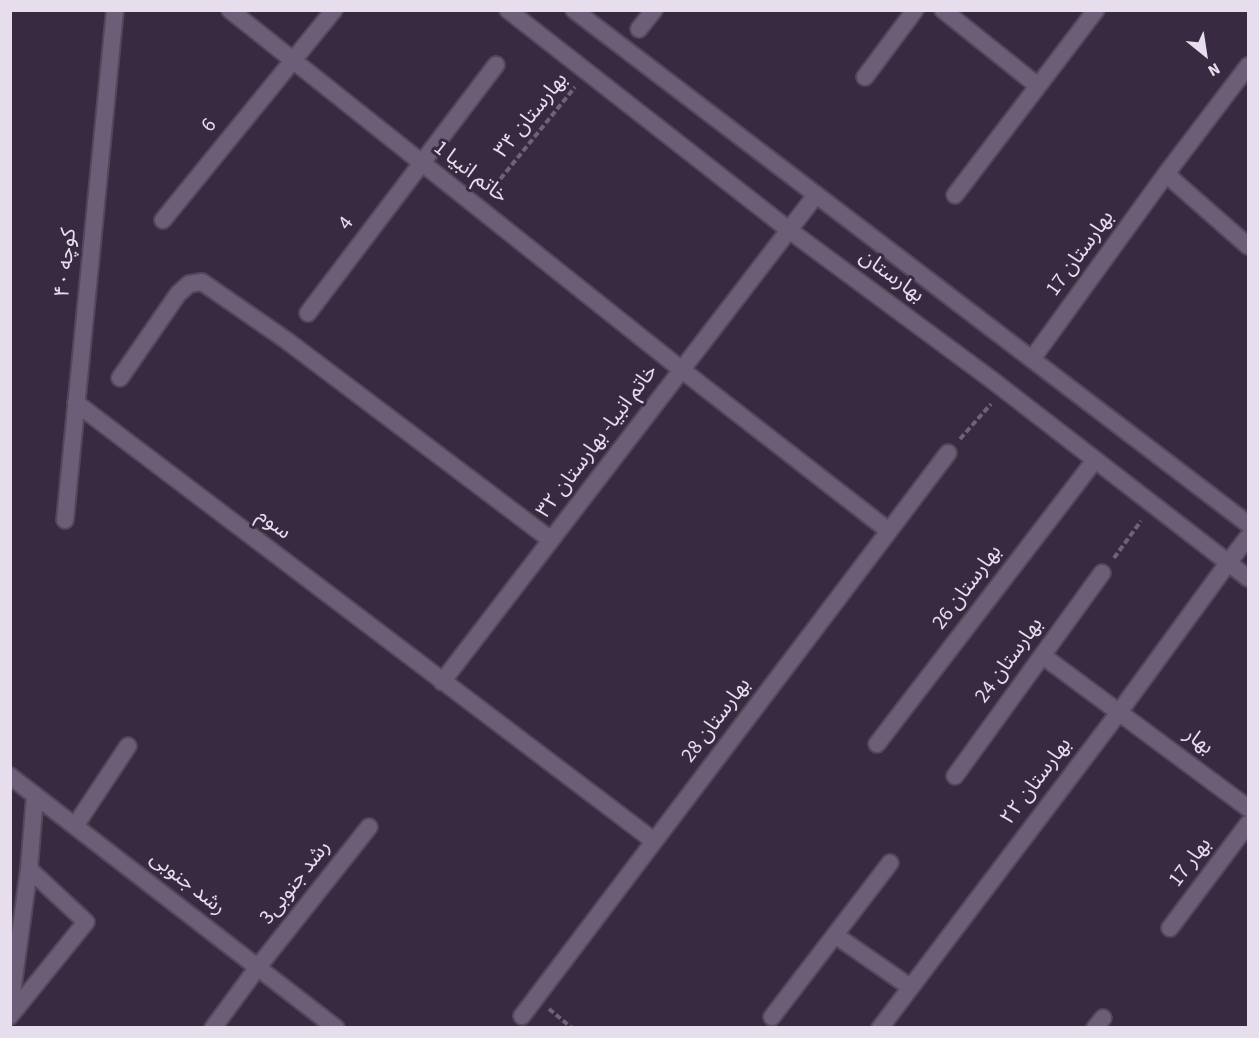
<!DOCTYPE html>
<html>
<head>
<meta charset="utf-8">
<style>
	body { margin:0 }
	#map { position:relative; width:1259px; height:1038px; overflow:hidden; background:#382b41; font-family:"Source Sans 3",sans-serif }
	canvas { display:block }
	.frame { position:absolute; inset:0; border:12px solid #e6deec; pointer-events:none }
	.north { position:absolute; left:1175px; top:24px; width:60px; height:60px; -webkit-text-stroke:4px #382b41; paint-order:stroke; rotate:150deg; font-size:16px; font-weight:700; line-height:24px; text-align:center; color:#e6deec }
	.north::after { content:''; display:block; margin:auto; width:21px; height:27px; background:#e6deec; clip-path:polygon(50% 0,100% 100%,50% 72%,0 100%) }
</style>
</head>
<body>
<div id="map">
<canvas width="1259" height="1038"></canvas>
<div class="frame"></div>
<div class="north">N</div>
</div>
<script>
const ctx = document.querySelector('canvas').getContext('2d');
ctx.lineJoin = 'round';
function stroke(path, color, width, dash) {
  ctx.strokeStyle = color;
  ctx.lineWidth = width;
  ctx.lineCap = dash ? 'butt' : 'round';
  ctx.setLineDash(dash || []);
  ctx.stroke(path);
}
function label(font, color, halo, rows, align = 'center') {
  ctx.font = font + ' "Source Sans 3","Noto Sans Arabic",sans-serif';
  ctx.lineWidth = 6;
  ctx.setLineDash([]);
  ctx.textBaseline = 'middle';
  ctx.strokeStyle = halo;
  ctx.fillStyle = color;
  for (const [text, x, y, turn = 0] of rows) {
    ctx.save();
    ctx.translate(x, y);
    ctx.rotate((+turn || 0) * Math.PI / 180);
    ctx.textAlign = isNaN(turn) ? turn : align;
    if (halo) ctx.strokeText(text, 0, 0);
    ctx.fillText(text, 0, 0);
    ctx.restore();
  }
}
const minor = new Path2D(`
	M230,10L682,370L889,531
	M943,10L1038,86
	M639,29L654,10
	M1248,66L1166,174L1248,246
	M865,77L915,10
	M955,195L1096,10
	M163,220L334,10
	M308,313L496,65
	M1032,359L1166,174
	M120,378L178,294L189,284L202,282L286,340L551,540
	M76,403L654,841
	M65,520L115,10
	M1043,656L1248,808
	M442,682L789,230
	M877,744L1095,460
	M10,776L336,1028
	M955,776L1102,573
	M75,826L128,746
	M1170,928L1248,824
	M835,935L910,987
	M10,1007L29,869L35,795
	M10,1016L86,922L29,869
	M522,1016L948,453
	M772,1017L890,863
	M213,1028L258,967L369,827
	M880,1028L1120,711L1228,563
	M1095,1028L1103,1018`);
const tertiary = new Path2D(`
	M508,10L789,230L992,380L1248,578
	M574,10L1248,524
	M789,230L816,195
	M1228,563L1248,537`);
stroke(minor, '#53485a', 20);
stroke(tertiary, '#53485a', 20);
stroke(new Path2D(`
	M489,193L575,87
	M960,439L991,404
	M1114,558L1141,521
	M549,1009L572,1028`), '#6f6377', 4, [6, 3]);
stroke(minor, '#6d5e77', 16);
stroke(tertiary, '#6d5e77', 16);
label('21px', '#e6deec', '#382b41', [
	["بهارستان ۳۴",532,116,-51],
	["6",210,126,-51],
	["خاتم انبیا 1",470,173,38],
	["4",347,224,-53],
	["بهارستان 17",1081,254,-54],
	["کوچه ۴۰",67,263,-84],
	["بهارستان",891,277,36],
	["خاتم انبیا- بهارستان ۳۲",598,442,-53],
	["سوم",273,525,37],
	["بهارستان 26",968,588,-53],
	["بهارستان 24",1010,661,-54],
	["بهارستان 28",717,721,-53],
	["بهار",1198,742,37],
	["بهارستان ۲۲",1037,782,-53],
	["بهار 17",1191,863,-53],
	["رشد جنوبی3",296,883,-52],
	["رشد جنوبی",187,884,38]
]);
</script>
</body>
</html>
